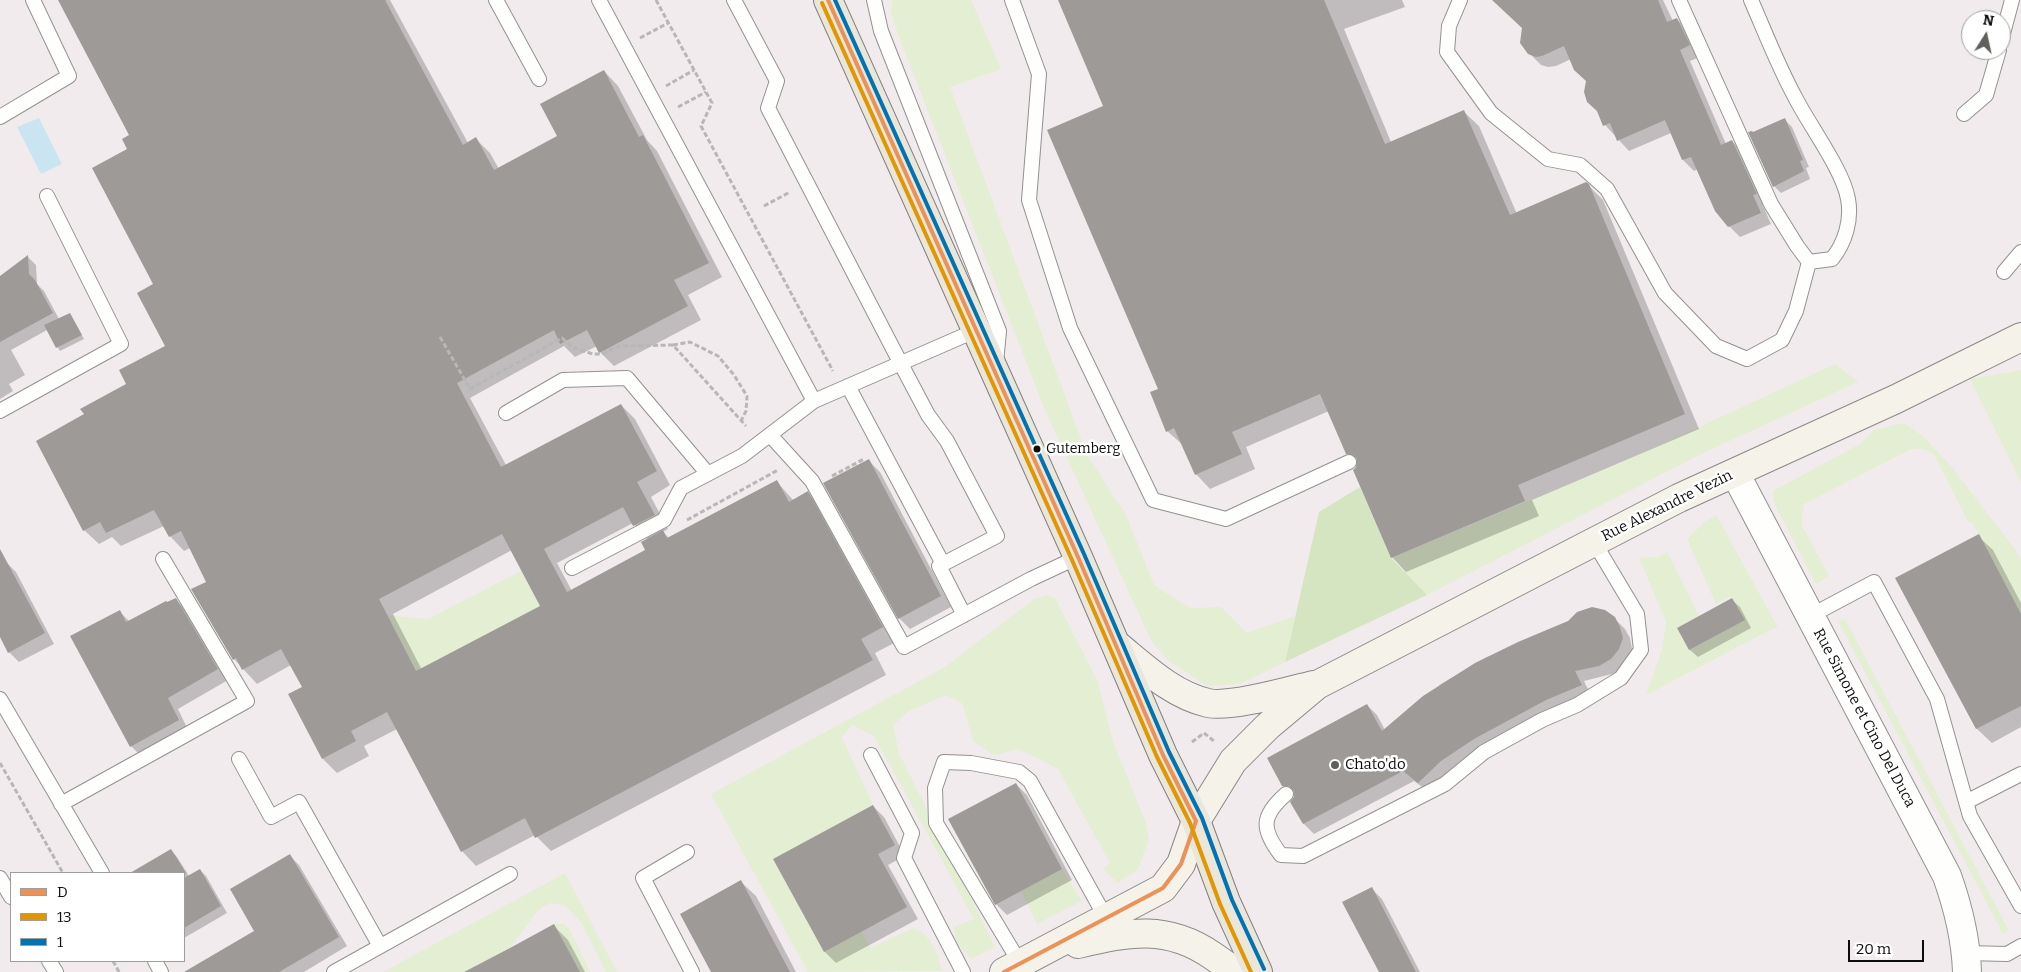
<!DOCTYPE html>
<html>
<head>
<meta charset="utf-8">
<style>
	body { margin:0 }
	#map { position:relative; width:2021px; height:972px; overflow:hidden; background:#faf8f1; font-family:Bitter,serif }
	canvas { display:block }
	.legend { position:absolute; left:10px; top:872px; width:175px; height:90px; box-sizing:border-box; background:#fff; border:1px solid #9e9e9e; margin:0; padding:6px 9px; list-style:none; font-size:15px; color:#0c0c0c }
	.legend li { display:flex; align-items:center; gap:10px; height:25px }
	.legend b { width:25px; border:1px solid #9e9e9e }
	.north { position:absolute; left:1961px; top:10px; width:50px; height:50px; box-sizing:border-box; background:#fff; border:1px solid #9e9e9e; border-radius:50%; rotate:10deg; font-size:14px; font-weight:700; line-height:20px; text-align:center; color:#0c0c0c }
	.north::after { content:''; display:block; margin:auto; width:18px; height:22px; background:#5f5f5c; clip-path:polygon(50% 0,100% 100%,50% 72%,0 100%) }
	.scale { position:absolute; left:1848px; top:940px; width:76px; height:22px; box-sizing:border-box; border:2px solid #0c0c0c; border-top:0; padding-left:6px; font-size:15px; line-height:18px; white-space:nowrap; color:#0c0c0c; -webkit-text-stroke:4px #fff; paint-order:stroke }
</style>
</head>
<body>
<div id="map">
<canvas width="2021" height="972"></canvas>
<ul class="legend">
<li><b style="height:6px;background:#eb9258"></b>D</li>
<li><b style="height:6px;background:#e09701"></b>13</li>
<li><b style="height:6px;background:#0173b2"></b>1</li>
</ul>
<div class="north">N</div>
<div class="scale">20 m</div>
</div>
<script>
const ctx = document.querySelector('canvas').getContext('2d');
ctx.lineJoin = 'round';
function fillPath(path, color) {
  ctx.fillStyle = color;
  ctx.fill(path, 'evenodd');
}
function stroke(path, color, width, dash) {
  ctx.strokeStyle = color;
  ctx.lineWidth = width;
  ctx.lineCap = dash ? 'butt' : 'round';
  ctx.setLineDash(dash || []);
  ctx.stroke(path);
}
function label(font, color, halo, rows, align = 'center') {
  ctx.font = font + ' Bitter,serif';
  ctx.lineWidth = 5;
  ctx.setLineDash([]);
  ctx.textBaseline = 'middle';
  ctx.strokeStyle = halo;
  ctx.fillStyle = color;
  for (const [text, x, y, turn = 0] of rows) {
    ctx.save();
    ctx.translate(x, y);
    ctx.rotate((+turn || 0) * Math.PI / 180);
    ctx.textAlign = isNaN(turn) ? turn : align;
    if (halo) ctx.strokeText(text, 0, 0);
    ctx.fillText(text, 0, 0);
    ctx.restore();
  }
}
fillPath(new Path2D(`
	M0,0H2021V972H0ZM1971,20H2001V50H1971ZM11,873H184V961H11Z`), '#f1ebee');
fillPath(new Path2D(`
	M892,0H971L1001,69L950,87L1087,455L1126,515L1154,585L1190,608L1221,607L1247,633L1295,616L1285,662L1240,684L1207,686L1170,662L1152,642L1045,410L899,37L891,13Z
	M1835,364L1858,382L1701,454L1427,595L1391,558L1627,460Z
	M2021,370V482L1970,379Z
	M1904,423L1924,437L1954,470L2017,552L2021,560V614L1972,522L1969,523L1934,455C1926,449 1921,448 1911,449L1804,504L1801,524L1829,576L1816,584L1774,503L1773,491L1860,444L1874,430Z
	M1716,515L1778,628L1772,629L1646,695L1662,650L1666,622L1639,558L1657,557L1667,552L1699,616L1677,628L1689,650L1744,620L1731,596L1716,604L1687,539L1706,521Z
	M521,571L540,606L416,671L387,615L428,619Z
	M1047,595L1055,598L1098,682L1113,742L1146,823L1149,839L1138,869L1118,883L1103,869L1110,863L1058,769L1019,749L993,755L973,740L962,703L946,695L909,711L893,725L899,753L995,947L971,959L956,942L954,927L974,919L874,736L852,725L842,737L873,805L773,859L824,952L861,932L871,948L913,928C932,935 937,953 942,971L808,972L711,794L945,667L1034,599Z
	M1845,619L2009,931L2003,934L1838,621Z
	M1062,869L1082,901L1037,924L1021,891Z
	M565,873L617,972H606L581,922L565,905L550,903L537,911L510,948L464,972H383Z
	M554,924H564L570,930L590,972H580Z`), '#e4eed3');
fillPath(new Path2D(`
	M1360,487L1391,558L1427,595L1285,662L1319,512Z`), '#d5e5c1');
fillPath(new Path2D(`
	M39,118L62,164L41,174L17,127Z`), '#cae5f1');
fillPath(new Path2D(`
	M59,0H390L468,143L476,139L490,153L499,169L559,137L604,71L618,86L647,140L657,151L722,277L688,295L701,320L614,366L600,352L597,346L575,357L564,346L470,398L506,465L621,405L635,419L670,485L651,497L668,529L663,532L669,538L777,482L794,501L808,493L822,507L896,642L875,653L886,675L551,851L535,835L476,866L462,851L397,729L364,746L369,756L337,773L323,759L289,695L303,687L291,665L257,684L234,659L207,582L190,548L184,551L170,536L164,526L121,546L112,537L99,544L84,530L85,415L128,385L167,346L129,150L130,136ZM633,523L648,540L647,550L572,591L557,563ZM512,550L542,606L422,670L393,614Z
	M1059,0H1402L1405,7L1344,29L1391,142L1464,112L1479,126L1517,214L1588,185L1603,200L1699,429L1532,500L1539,516L1406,572L1392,557L1358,464L1347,453L1329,411L1246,447L1255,469L1210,489L1196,474L1183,445L1167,431L1104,107Z
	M1507,0H1663L1673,21L1677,19L1688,30L1700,57L1690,61L1726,144L1732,141L1743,152L1767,205L1763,206L1771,224L1740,237L1729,226L1698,169L1694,171L1683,160L1671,133L1629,151L1605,125L1587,82L1571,59L1556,66L1548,67L1541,65L1524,48L1523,27Z
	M1784,119L1792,127L1809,167L1806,168L1810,179L1781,193L1774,186L1753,133Z
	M28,257L36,265L37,284L44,291L59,319L70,314L84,339L60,351L47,330L11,350L25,375L9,384L13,391L0,399V277Z
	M869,461L880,472L951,607L910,629L899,618Z
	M1978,536L1993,550L2021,603V727L1992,743L1977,729L1897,578Z
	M6,562L16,572L54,644L19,662L9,652L0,635V565Z
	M175,599L186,610L228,680L178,709L189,732L142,757L131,746L119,611L130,622Z
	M1732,600L1740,607L1751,628L1698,657L1690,650L1679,628Z
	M1614,618L1625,629L1630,638L1632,649L1629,660L1622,669L1616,673L1584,681L1591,695L1429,792L1414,781L1314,834L1304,824L1297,796H1294L1283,786L1367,705L1377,715L1385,730L1441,684L1487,657Z
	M1016,784L1027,795L1072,880L1007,915L996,904Z
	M873,806L884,817L905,856L888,865L918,919L836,963L825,952L775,859Z
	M171,850L177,857L189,876L200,870L206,876L227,913L184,938V873H134Z
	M290,856L299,865L347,946L304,972H191L256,931Z
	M741,882L756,896L796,972H712Z
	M1371,888L1382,899L1420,972H1380Z
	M554,926L568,940L585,972H467Z`), '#0003');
fillPath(new Path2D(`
	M58,0H385L463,145L476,137L494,170L557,136L540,104L604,70L639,137L643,135L709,263L674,280L688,306L599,353L587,330L560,344L554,330L457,383L501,467L621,404L657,471L637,482L655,515L633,526L623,507L544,549L567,592L645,550L641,542L663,530L667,538L777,480L789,502L808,491L883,627L861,639L873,660L535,838L525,818L461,852L387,712L351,731L356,741L322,759L288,694L302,687L281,649L242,670L236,658L233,660L191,589L206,582L181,531L169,537L154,510L106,533L100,522L83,531L36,441L84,414L80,409L126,384L119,370L165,346L137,293L153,284L92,168L127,149L122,139L129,135ZM502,534L540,606L416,671L379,599Z
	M1058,0H1324L1385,144L1464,110L1510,215L1586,182L1589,184L1685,414L1518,485L1525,501L1391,558L1353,470L1356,467L1357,459L1354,455L1346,454L1320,394L1232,432L1242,454L1195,475L1174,428L1166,432L1150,392L1158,389L1047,130L1103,106Z
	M1492,0H1658L1667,22L1677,18L1690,45L1680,50L1721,145L1732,140L1757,194L1753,195L1761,213L1728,227L1715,211L1691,157L1682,160L1665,120L1617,141L1610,123L1603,126L1597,111L1587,102L1584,92L1586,81L1574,70L1564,46L1542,56L1536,57L1528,54L1520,43L1522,28Z
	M1785,118L1803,160L1800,161L1804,171L1773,187L1748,132L1752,131L1753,132Z
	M28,255L29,274L35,280L53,313L0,342V276Z
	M70,313L82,335L56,348L44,325Z
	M869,459L941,596L898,619L823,483Z
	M1979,534L2021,614V706L1976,729L1895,578Z
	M0,549L45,633L8,653L0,637Z
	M176,598L218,669L168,698L179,720L130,747L70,636L120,610L126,622L166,601L167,602Z
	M1732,598L1745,620L1689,650L1677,628Z
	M1592,607L1605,610L1615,617L1620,627L1623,638L1619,649L1611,659L1599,666L1575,671L1582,685L1546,700L1474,739L1441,761L1418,783L1403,771L1303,824L1290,802L1294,797V791L1289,786H1282L1267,758L1367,704L1382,731L1423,696L1475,663L1518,642L1568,621L1577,612Z
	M1016,783L1062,869L995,905L948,819Z
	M873,805L895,845L878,854L907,907L824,952L773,859Z
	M171,849L186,873H130Z
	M290,854L339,937L279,972H184L254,931L230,889Z
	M200,869L221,906L184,928V878Z
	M741,880L790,972H711L680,914Z
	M1372,887L1416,972H1379L1342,902Z
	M554,924L580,972H464L510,948Z`), '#9d9a97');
const lane = new Path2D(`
	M496,0L539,79
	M599,0L814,401L977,330
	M734,0L777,81L768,108L901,364L928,415L947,441L997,536L943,564L848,386
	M874,0L881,31L999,331L996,363
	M1012,0L1039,74L1029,200L1070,328L1153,500L1226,519L1349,462
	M1460,0L1449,26L1447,52L1491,113L1548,159L1580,165L1607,189L1665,293L1716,346L1747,359L1782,340L1796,311L1809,262
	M1679,0L1771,204L1797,246L1809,262L1832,259C1845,243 1852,220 1848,199C1843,170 1809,125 1795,97C1778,66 1765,32 1751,0
	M2001,41L2012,0
	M1964,114L1986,95L1999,50
	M0,117L69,76L33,0
	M2004,272L2021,252
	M0,411L121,344L47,196
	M506,413L563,380L627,378L708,474
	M770,435L812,481L904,647L1031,579L1078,557
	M943,564L939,566L964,615
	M572,568L664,520L681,488L742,456L814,401
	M1810,616L1874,582L1937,699L1970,816L2021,906
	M0,699L102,873
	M871,755L912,833L904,858L963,972
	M239,759L271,817L299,802L380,946
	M1286,794C1261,816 1261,829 1281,855L1303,856L1445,784L1484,752L1542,720L1577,705L1621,678L1641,650L1637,614L1594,542
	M1966,802L2021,774
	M61,804L247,701L163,559
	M687,852L643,878L692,972
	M0,878L11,897
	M1966,953L2007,954L2021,946
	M49,961L56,972
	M155,961L161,972
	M1020,963L936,823L935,788L944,762L971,763L1019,772L1030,781L1106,918
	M334,972L510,874`);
const street = new Path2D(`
	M1735,473L1947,876C1958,907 1966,940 1967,972`);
const secondary = new Path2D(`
	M1118,646C1145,668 1173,695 1208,703C1230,708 1289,691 1313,685
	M1078,944C1129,932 1167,924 1213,956C1220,961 1228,966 1235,972
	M1004,972L1163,888L1181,864L1196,821L1233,761L1268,726L1317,685L1679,498L1896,399L2021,337`);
const primary = new Path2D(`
	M828,0L1078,557L1163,755L1196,821L1226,902L1258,972`);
stroke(lane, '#93928f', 16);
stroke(street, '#93928f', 30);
stroke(secondary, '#8a8986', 30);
stroke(primary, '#80807c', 30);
stroke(new Path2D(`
	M656,0L712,103L701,126L833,371
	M640,38L668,23
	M666,86L694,70
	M678,107L706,92
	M764,206L790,192
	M440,337L470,389L562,338L574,348L593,354H601L620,346L673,345L746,426
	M673,345L690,342L718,356L734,375L747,396L746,411L741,421
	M832,476L864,459
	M687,520L778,470
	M1192,742L1204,733L1215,742
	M0,763L63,873
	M113,961L119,972`), '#b7b7b6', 3, [5, 2.5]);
stroke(lane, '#fefefd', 14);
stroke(street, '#fefefd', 28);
stroke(secondary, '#f4f2e9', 28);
stroke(primary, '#eae6da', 28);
stroke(new Path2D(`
	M828,0L1078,557L1163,755L1196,821
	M1004,972L1163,888L1181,864L1196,821`), '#eb9258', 4);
stroke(new Path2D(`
	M822,3L1072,560L1157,757L1190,823L1220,904L1251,972`), '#e09701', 4);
stroke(new Path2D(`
	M835,0L1084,554L1169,752L1202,818L1232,900L1264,969`), '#0173b2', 4);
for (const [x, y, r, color] of [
	[1037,449,4.5,"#0c0c0c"],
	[1335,765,5,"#5f5f5c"]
]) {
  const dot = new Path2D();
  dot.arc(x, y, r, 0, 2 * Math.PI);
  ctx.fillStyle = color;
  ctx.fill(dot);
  stroke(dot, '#fff', 2);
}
label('14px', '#0c0c0c', '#fff', [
	["Gutemberg",1046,449]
], 'left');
label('15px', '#0c0c0c', '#fff', [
	["Rue Alexandre Vezin",1667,506,-26],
	["Rue Simone et Cino Del Duca",1864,718,62]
]);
label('15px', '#0c0c0c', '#fff', [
	["Chato'do",1345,765]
], 'left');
</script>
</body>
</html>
